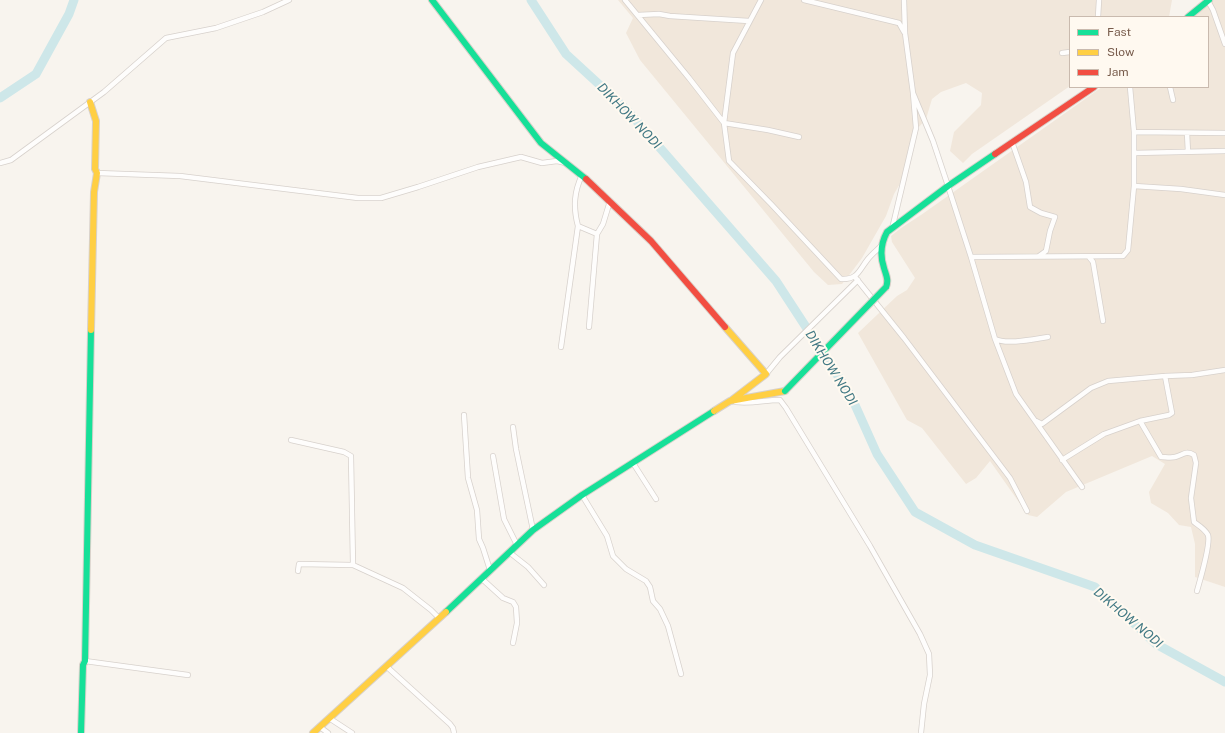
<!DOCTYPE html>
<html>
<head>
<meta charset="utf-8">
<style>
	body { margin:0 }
	#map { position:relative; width:1225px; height:733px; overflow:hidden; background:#f8f4ee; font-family:"Public Sans",sans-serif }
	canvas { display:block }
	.legend { position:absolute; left:1069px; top:16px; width:140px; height:72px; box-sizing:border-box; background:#fff9f0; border:1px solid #c9baae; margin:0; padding:5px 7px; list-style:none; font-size:12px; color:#785c4c }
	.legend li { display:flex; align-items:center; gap:8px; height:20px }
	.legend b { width:20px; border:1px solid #c9baae }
</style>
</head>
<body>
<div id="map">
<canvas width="1225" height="733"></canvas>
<ul class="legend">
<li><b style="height:5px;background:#16e098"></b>Fast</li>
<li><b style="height:5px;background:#ffcf43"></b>Slow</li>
<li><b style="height:5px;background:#f24e42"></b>Jam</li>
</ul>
</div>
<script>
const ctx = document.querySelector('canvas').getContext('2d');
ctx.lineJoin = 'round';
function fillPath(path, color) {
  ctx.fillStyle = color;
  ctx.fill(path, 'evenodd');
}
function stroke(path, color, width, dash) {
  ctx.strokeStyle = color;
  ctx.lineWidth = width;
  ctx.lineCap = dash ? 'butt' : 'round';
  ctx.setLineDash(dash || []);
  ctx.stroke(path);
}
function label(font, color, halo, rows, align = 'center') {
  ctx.font = font + ' "Public Sans",sans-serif';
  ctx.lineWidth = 4;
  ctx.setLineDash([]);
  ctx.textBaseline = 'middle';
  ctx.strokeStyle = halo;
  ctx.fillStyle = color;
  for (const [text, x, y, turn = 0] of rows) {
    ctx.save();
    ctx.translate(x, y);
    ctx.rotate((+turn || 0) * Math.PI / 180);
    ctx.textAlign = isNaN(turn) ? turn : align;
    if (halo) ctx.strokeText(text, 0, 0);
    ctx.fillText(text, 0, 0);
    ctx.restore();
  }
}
fillPath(new Path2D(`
	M618,0H1172L1169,17H1070V86L972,154L963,163L950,151L954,132L981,105L982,93L966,83L941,92L932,99L926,119L918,128L905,175L894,194L886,216L862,258L847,278L842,284L828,285L814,272L640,60L626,33L633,18Z
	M1209,0H1225V587L1195,577V544L1191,527L1179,525L1168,513L1151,503L1149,492L1165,464L1152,456L1066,492L1037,517L1028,515L990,461L976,478L966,484L922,428L907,420L858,333L897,296L907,290L915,278L892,242L891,236L901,228L921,215L1102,87H1208V17H1192Z`), '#f1e7db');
stroke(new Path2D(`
	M531,0L566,54L627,110L776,281L851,396L877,454L915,512L975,545L1095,587L1156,644L1225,682
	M0,98L36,74L69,14L74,0`), '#cee7e9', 9);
const street = new Path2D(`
	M625,0L689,78L724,123L729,161L771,204L841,279C858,280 859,270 868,259C872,254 877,250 882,245
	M761,0L733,53L724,123L768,130L799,137
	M804,0L899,23L904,32
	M1208,1L1213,10L1225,44
	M638,15L659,14L670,16L749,21
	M1098,17L1099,0
	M1062,53L1070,52
	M1170,87L1173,100
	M913,93L933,141L948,186L971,257L995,339L1016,394L1082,487
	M1134,132L1225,133
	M1187,133L1188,152
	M1012,142L1026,182L1030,207L1041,213L1055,217L1050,231L1046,251L1039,256
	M1134,153L1225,151
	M0,163L11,160L104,92L166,38L216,28L263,12L289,0
	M97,173L180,176L358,198H381L418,187L478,167L521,157L542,163L557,161L566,163
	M582,175C574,192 573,207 578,226L597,234L589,327
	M1134,186L1181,189L1225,195
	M892,229L916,128L913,93L905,33L904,0
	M597,234L603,224L610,201
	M971,257L1123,256L1128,250L1134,186V132L1130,87
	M1089,257L1093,262L1103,321
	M855,277L904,338L1010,478L1027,511
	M995,339C1007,345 1034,339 1048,337
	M561,347L578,226
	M766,374L780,357L858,280
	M736,402C751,404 765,400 780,400L786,408L870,546L920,634L929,654L930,675L924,704L921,733
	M464,415L468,478L477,510L479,539L483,548L490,570
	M1036,421L1042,424L1091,388L1108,381L1165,376L1192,375L1225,370
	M1140,421L1161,457C1165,457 1171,458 1175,457C1183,455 1186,450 1194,455L1196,463L1191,498L1194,522C1198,525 1205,529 1208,535C1211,544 1200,580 1197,591
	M513,427L516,449L533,530
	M291,440L344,452L351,456L353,565L403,588L431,610L439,618
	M493,456L504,519L517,545
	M1062,460L1104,434L1140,421L1169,415L1172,413L1165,376
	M633,463L656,499
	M582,495L607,536L613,556L626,569L646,581L650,587L653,601L660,609L668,626L681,674
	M509,552L528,567L544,585
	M298,571L299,564L353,565
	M481,578L503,598L513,602L516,607L517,623L513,643
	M85,661L188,675
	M386,666L450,724L453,728L454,733
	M329,718L352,733
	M320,727L328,733`);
const fast = new Path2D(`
	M432,0L541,143L586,179
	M1188,17L1209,0
	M886,287C889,280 886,275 884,268C880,256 881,243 887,232L948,186L995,154
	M446,612L533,530L582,495L714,411
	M81,733L83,665L85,661L91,330`);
const slow = new Path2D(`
	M90,102L96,121L95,169L97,173L94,192L91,330
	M725,327L766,374L732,400
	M714,411L730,401L785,391
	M313,733L446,612`);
const jam = new Path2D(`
	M995,154L1094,87
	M586,179L651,241L725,327`);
stroke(street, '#d7d1cc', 6);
stroke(fast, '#d8d1ca', 8);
stroke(slow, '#d8d1ca', 8);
stroke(jam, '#d8d1ca', 8);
stroke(street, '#fefdfc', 4.5);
stroke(fast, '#16e098', 6);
stroke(slow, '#ffcf43', 6);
stroke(jam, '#f24e42', 6);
const fastBridge = new Path2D(`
	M785,391L886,287`);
stroke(fastBridge, '#d8d1ca', 8, []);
stroke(fastBridge, '#16e098', 6);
label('italic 13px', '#427984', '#fff9f0', [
	["DIKHOW NODI",629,116,46],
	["DIKHOW NODI",831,368,58],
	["DIKHOW NODI",1128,618,40]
]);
</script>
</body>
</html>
